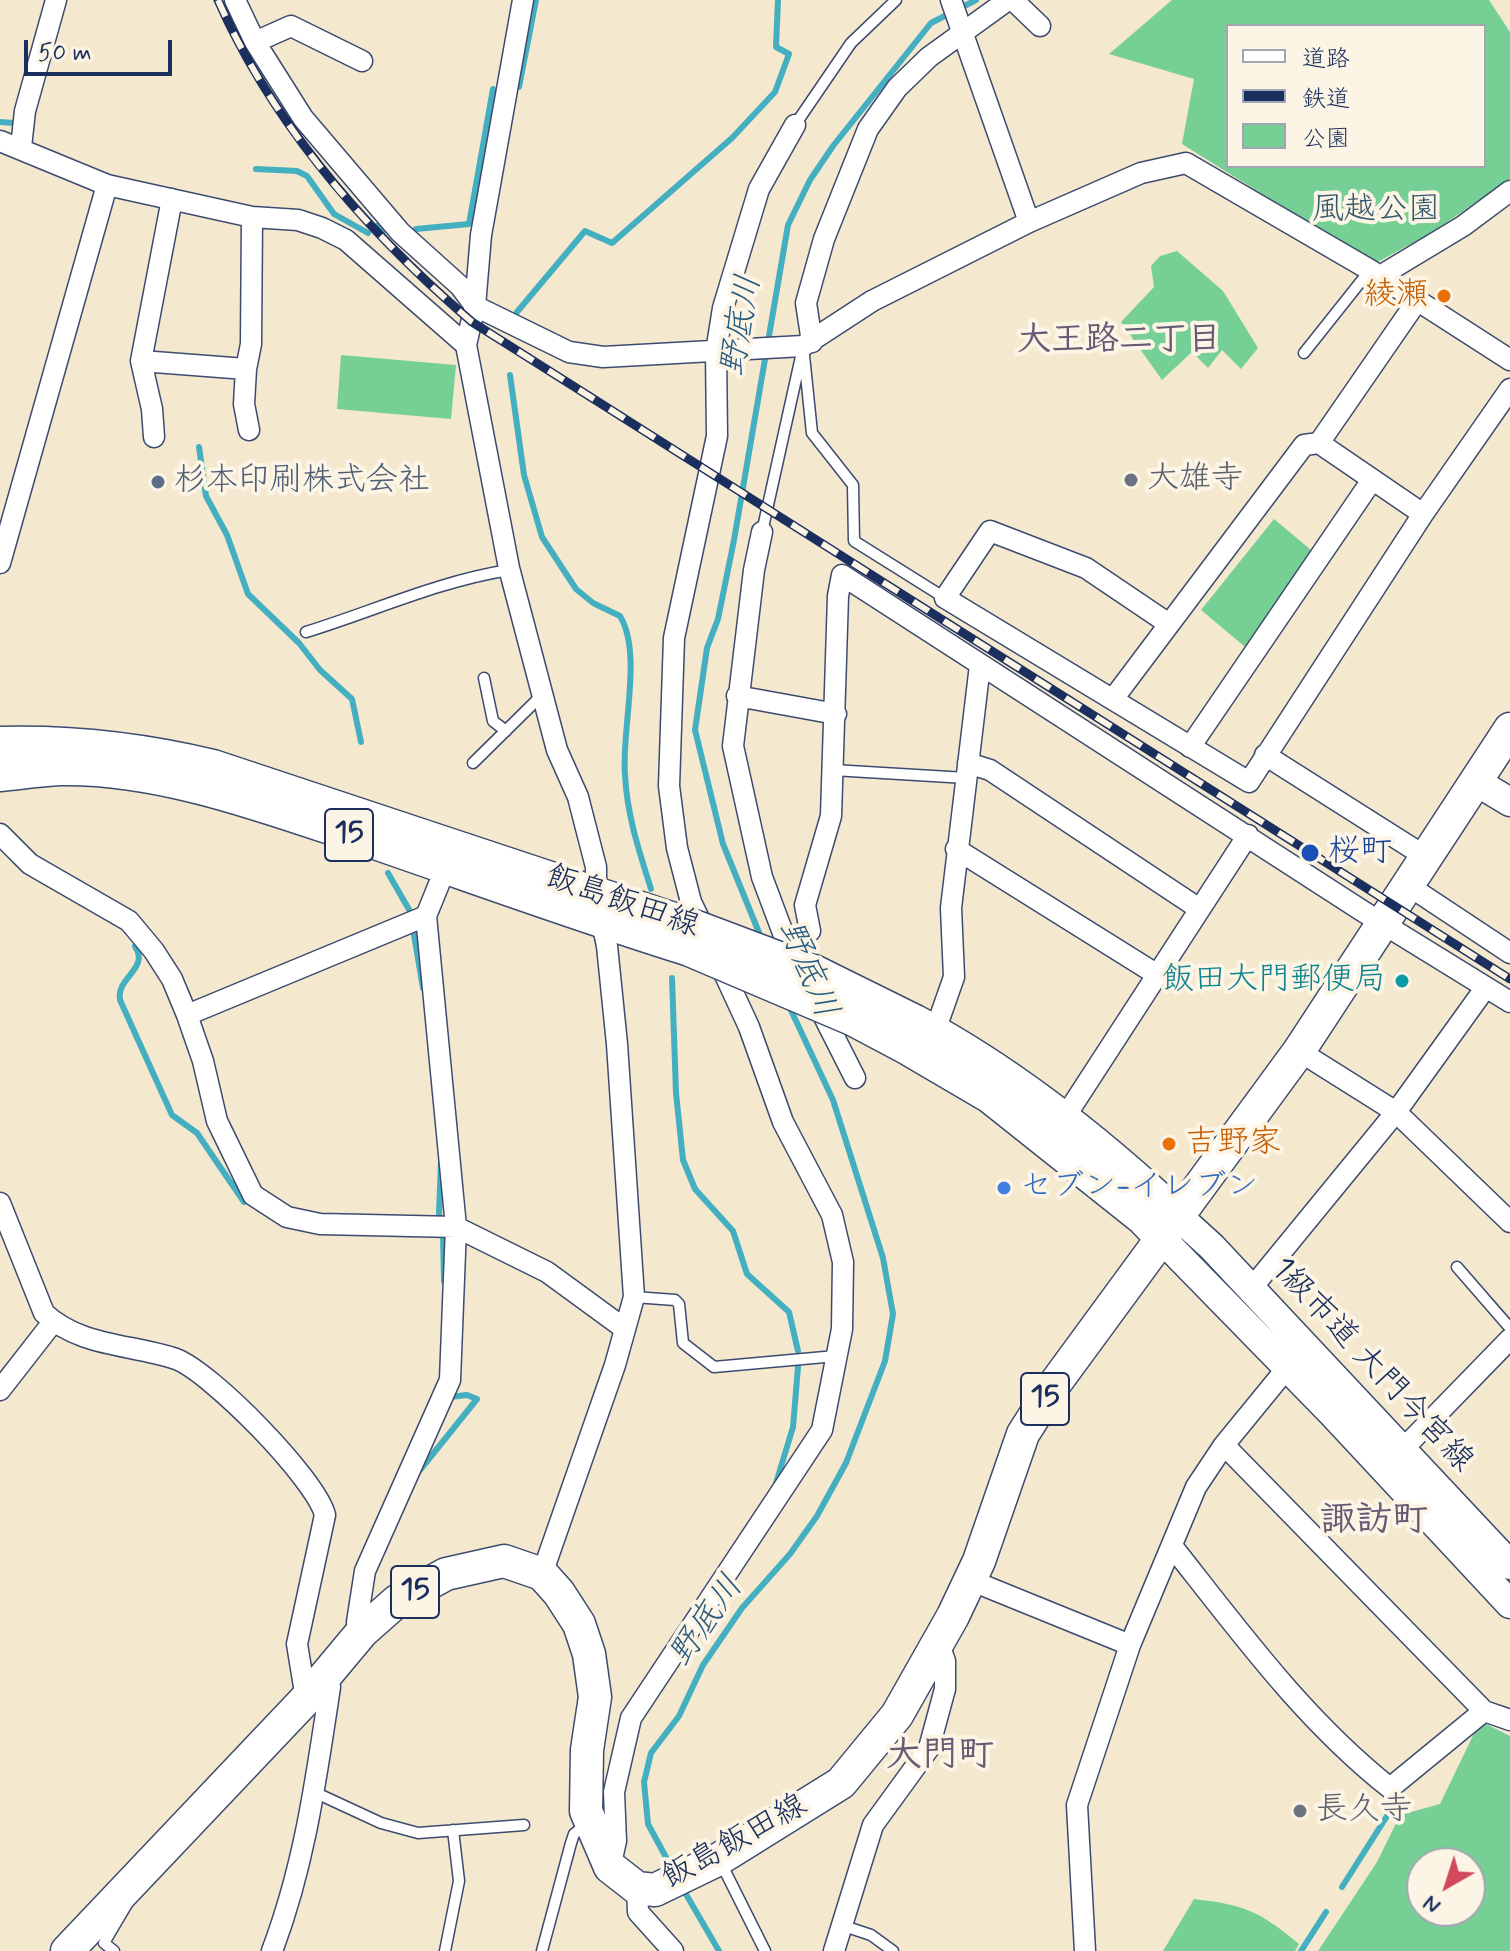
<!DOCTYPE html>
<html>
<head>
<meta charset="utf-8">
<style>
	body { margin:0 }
	#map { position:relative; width:1510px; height:1951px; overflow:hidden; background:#f4e8ce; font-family:Mynerve,"Klee One",sans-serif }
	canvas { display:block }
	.legend { position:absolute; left:1226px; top:24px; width:260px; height:144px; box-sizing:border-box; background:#fcf5e5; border:2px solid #a2a6af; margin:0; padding:10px 14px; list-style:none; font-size:24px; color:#1b2f5e }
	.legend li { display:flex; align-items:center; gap:16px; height:40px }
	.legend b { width:40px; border:2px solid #a2a6af }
	.north { position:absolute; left:1406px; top:1847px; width:80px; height:80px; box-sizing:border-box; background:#fcf5e5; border:2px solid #a2a6af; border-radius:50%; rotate:219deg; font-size:22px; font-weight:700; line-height:32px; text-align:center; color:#1b2f5e }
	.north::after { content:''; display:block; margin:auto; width:28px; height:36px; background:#d1495b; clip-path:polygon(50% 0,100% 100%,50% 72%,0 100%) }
	.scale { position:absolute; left:24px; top:40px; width:148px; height:36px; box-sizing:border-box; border:4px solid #1b2f5e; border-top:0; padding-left:10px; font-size:24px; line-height:28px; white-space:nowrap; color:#1b2f5e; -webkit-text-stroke:6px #fcf5e5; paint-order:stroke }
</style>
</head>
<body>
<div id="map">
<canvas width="1510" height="1951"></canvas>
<ul class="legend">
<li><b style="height:10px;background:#fff"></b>道路</li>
<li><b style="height:10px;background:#1b2f5e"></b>鉄道</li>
<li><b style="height:22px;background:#76d096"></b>公園</li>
</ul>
<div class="north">N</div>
<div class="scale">50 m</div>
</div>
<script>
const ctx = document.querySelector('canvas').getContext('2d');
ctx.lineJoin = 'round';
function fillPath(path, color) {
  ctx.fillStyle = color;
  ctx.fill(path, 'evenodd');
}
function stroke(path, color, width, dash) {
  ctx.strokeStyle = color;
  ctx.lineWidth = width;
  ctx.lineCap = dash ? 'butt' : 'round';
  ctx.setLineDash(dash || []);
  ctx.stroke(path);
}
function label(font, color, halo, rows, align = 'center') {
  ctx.font = font + ' Mynerve,"Klee One",sans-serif';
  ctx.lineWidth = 8;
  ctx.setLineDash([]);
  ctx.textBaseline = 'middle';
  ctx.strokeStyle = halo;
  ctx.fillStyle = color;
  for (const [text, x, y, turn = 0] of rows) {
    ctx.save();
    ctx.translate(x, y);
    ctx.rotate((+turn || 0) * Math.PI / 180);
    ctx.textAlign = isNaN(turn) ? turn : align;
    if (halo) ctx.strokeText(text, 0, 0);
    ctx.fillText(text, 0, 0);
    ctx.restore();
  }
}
fillPath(new Path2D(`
	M1172,0H1489L1510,32V179L1431,233L1374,264L1182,144L1194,79L1109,54ZM1228,26H1484V166H1228Z
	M1177,251L1223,291L1258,348L1241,369L1222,350L1208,368L1192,352L1162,380L1121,322L1154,287L1151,266L1160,256Z
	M341,355L456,365L451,419L337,409Z
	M1274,519L1317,555L1250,651L1201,610Z
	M1480,1721L1510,1736V1951H1318L1377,1862L1400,1815L1440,1804ZM1422,1863H1470V1911H1422Z
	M1194,1899C1246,1905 1259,1911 1299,1944L1295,1951H1163Z`), '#76d096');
stroke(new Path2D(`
	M519,87L536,0
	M0,122L14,123
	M256,169L297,171L307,176L334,214L368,233
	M377,226L383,231
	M416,229L469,224L493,89
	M517,312L585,231L612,243L732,138L775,92L789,54L776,47L778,0
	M510,375L524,475L542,537L576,589L593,603L620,616C643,654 621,730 625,775C627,815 639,851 651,889
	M199,447L206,496L227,535L248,594L299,643L320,670L352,699L361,742
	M388,873L411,913
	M414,935L423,988
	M762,940L723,844L695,730L707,648L718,619L734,540L788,225L810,180L833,146L931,23L976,0
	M135,946C150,969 116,977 120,1000L172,1115L197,1133L244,1202
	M672,978L676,1093L683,1160L695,1189L733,1231L747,1274L789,1312L798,1351
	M439,1214L441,1161
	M443,1234L444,1281
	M420,1470L477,1399L467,1395L450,1397
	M776,1483L793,1427L798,1367
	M674,1872L648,1824L644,1782L651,1753L679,1716L703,1665L742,1608L790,1554L817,1516L846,1463L885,1361L893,1314L883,1258L833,1100L789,1006
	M1342,1887L1394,1805
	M683,1889L719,1951
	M1301,1951L1326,1912`), '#43afc1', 6);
const lane = new Path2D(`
	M795,125L851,43L896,0
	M803,346L812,433L853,485L854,541L945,598
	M1304,353L1370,270
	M762,532L802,352
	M306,632C374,611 439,581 509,570
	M484,678L493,721L506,731
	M473,763L542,695
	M833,770L966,778
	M1457,1267L1510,1328
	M634,1297L675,1300L679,1304L683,1343L714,1367L836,1356
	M314,1792L381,1823L418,1833L524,1825
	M720,1861L765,1951
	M850,1928L871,1935L893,1951
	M114,1951L104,1943L127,1904
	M445,1951L459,1881L453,1830
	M542,1951L571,1843L574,1834L585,1825`);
const street = new Path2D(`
	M235,0L255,42L303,118L400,232L460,286L475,306L569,352L603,357L803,346L872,301L1029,222L1141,173L1186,163L1370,270L1510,360
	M523,0L481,235L475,306L466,345L509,568L557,750L578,797L596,867V894L607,946L617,1044L634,1297L615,1365L542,1574
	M951,0L1029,222
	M1013,0L1040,26
	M255,42L291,26L362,61
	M0,141L107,185L252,217L298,220L322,228L346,240L466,345
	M21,147L25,111L56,0
	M1380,276L1463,226L1510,191
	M812,342L806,303L824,239L868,129L897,88L929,57L1008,0
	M141,361L246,369L251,344L252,217
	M246,369L244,404L249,430
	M154,437L152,409L141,361L172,199
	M1319,443L1423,514
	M762,532L754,570L733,746L762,877L786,941
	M0,563L107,185
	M1169,624L1086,568L990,531L945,598L1249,782L1423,514L1510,389
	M737,696L836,714
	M1113,699L1304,445L1319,443L1417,301
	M1190,747L1372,480
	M1265,755L1426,857
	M968,763L990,770L1198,908
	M0,834L30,864L129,921L154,951L172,979L187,1015L203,1061L217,1121L253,1195L287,1217L320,1224L456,1227L547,1272L625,1329
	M956,849L1156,974
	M1409,886L1510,953
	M705,931L691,902L677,848L669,786L674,638L717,436L716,352L723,308L759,189L795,125
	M799,967L786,941L810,931L805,905L831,816L838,596L842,575L1364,912L1510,1002
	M817,1003L855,1078
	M187,1015L426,916
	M935,1031L954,977L951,908L980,665
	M1299,1051L1396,1112L1510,1222
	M1063,1120L1248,835
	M0,1203L44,1313C80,1347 132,1344 176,1359C211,1372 316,1479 325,1515L297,1644L306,1699
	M1251,1289L1396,1112L1486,987
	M0,1390L53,1322
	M1224,1445L1484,1711
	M1403,1449L1510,1339
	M1172,1546C1240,1632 1304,1720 1390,1788L1484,1711L1510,1720
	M970,1580L1130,1645
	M362,1632L357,1622L365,1571L450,1380L456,1227L426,916L446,867
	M611,1863L616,1841L614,1792L631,1718L822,1430L842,1329L843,1262L832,1215L783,1122L749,1027L718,960
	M637,1888L638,1912L673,1951
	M272,1951C305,1864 316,1779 330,1687L327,1673
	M834,1951L873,1825L929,1748L945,1689V1661L939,1644
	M1085,1951L1077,1805L1130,1645L1196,1487L1224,1445L1287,1368`);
const secondary = new Path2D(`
	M1475,781L1510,802
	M1179,1217L1212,1247L1510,1565
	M1163,1240L1333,1414L1510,1604`);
const primary = new Path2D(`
	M0,743C73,741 142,749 213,766L686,923
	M0,775C20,773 40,770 60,769C164,767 275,810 372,842C477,878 581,916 687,949
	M915,1021C1011,1072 1100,1143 1179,1217
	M903,1046L990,1097L1142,1218L1163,1240
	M67,1951L306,1699L362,1632L397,1601L446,1574L504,1561L542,1574L559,1593L579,1624L589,1654L595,1697L587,1750L586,1811L610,1867L637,1888L655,1890L719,1859L841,1783L897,1715L953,1616L979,1561L1023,1434L1054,1385L1299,1051L1510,729`);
stroke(lane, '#3c4b6f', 13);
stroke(street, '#3c4b6f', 23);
stroke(secondary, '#3c4b6f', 31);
stroke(primary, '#3c4b6f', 35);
stroke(lane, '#fff', 10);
stroke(street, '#fff', 20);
stroke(secondary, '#fff', 28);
stroke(primary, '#fff', 32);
const rail = new Path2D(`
	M218,0C274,127 367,232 472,322L1510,979`);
stroke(rail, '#1b2f5e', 9);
stroke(rail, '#fcf5e5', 6, [18]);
const primaryBridge = new Path2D(`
	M686,923L816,972L915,1021
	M687,949L854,1020L903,1046`);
stroke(primaryBridge, '#3c4b6f', 35, []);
stroke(primaryBridge, '#fff', 32);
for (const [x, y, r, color] of [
	[1444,296,8,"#e8710a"],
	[1131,480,8,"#6b7280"],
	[158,482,8,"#5c6f8a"],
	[1310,853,10,"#1a4fb4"],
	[1402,981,8,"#0f9aa8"],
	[1169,1144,8,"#e8710a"],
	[1004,1188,8,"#3f7fe0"],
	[1300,1811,8,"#6b7280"]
]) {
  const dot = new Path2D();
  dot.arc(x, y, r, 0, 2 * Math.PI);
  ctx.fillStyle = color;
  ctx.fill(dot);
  stroke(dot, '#fcf5e5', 3);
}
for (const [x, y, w] of [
	[349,835,48],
	[1045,1399,48],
	[415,1592,48]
]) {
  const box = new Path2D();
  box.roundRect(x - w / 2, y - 26, w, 52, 6);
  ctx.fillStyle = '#fcf5e5';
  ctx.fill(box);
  stroke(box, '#1b2f5e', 2);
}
label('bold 30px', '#1b2f5e', null, [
	["15",349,835],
	["15",1045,1399],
	["15",415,1592]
]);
label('32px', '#32576c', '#fcf5e5', [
	["風越公園",1376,211]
]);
label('32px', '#c56008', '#fcf5e5', [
	["綾瀬",1428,296],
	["吉野家",1185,1144,"left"]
], 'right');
label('32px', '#5b616d', '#fcf5e5', [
	["大雄寺",1147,480],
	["長久寺",1316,1811]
], 'left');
label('32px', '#4e5e75', '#fcf5e5', [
	["杉本印刷株式会社",174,482]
], 'left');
label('32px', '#164399', '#fcf5e5', [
	["桜町",1328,853]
], 'left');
label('32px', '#1b2f5e', '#fcf5e5', [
	["飯島飯田線",622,903,19],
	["1級市道 大門今宮線",1371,1366,47],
	["飯島飯田線",735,1843,-29]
]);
label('32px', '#0d838f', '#fcf5e5', [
	["飯田大門郵便局",1386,981]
], 'right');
label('32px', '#366cbe', '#fcf5e5', [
	["セブン-イレブン",1020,1188]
], 'left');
label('italic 34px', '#295c81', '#fcf5e5', [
	["野底川",743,326,-80],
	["野底川",806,970,67],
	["野底川",708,1622,-55]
]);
label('bold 34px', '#675a75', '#fcf5e5', [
	["大王路二丁目",1119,342]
]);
label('bold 36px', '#675a75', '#fcf5e5', [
	["諏訪町",1374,1522],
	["大門町",940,1757]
]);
</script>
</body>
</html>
